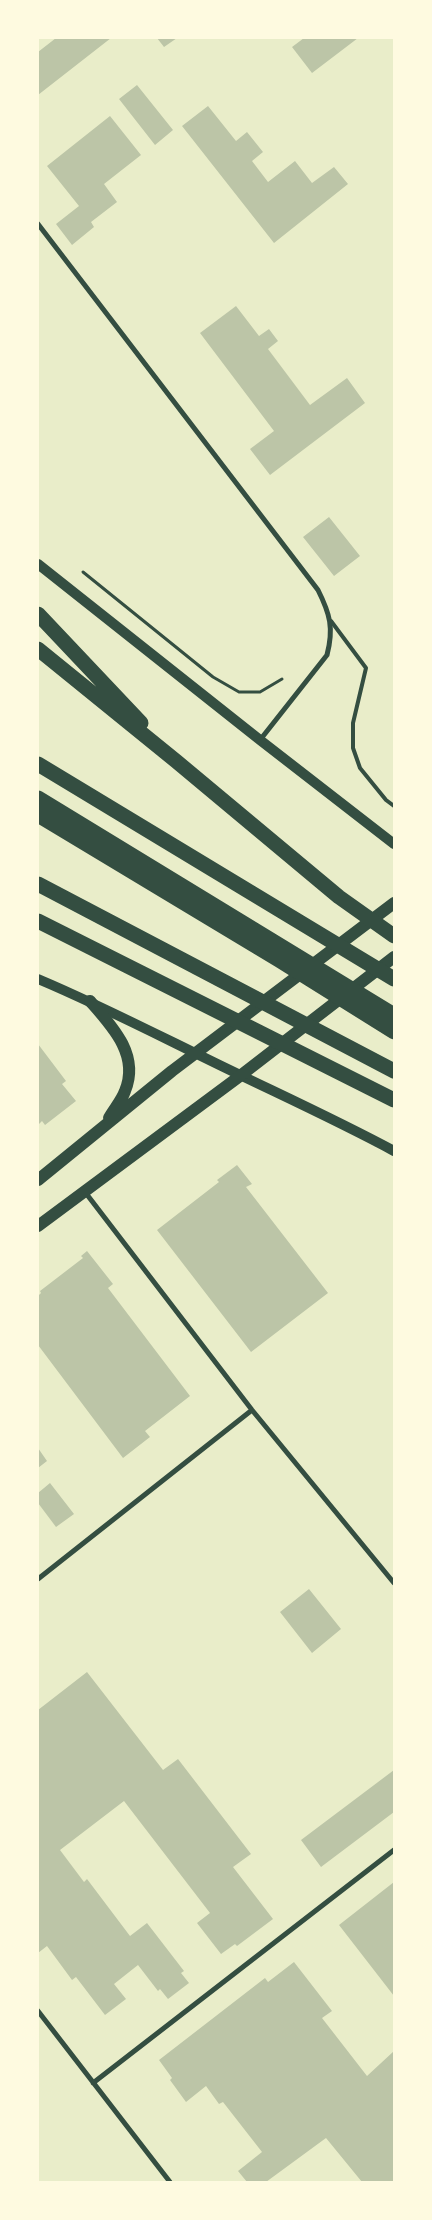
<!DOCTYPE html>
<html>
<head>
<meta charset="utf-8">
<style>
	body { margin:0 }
	#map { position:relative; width:432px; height:2220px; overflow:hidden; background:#e9edc9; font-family:"Source Sans 3",sans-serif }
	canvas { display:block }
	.frame { position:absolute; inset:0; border:39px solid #fefae0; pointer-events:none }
</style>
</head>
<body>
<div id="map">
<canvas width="432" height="2220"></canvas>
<div class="frame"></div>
</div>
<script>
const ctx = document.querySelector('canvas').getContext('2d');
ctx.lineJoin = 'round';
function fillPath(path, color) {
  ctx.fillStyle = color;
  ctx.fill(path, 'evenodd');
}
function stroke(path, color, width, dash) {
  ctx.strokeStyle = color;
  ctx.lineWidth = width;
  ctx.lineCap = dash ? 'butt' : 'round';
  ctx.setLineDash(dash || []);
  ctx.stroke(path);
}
fillPath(new Path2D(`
	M56,38H111L38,95V52Z
	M157,38H177L164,47Z
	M304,38H358L312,73L292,47Z
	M137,85L173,130L155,145L119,99Z
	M208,106L236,141L247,132L263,152L252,161L268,182L295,161L312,183L334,167L348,184L274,243L182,126Z
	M110,116L141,155L104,184L117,202L91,222L94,227L72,245L56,224L79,206L47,166Z
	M236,306L259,336L269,329L278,341L268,349L310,405L347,378L365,403L270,475L250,449L274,431L200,333Z
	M329,517L360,556L334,576L303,537Z
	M38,1044L66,1081L62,1084L76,1101L45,1125L42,1121L38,1125Z
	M237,1165L252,1184L246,1187L328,1293L251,1352L157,1230L219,1182L217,1180Z
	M87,1251L113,1284L108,1288L190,1396L145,1431L150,1437L123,1458L38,1345V1296L41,1293L40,1291L83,1258L81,1256Z
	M38,1448L47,1461L38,1468Z
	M50,1483L74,1514L56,1527L38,1503V1493Z
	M309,1589L341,1629L312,1653L280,1612Z
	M87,1672L163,1770L178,1759L251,1854L233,1867L273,1919L237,1946L235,1944L221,1954L197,1923L210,1913L124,1801L60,1850L84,1882L87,1879L130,1936L147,1923L184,1971L181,1973L189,1983L168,1999L160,1989L158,1991L138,1965L114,1984L126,1999L105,2015L76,1977L72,1980L47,1946L38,1953V1710Z
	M394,1770V1812L321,1867L301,1840Z
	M394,1882V1996L339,1925Z
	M294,1962L332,2011L322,2018L367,2076L394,2051V2182H362L326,2138L266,2182H247L238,2171L262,2152L223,2102L219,2104L206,2086L186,2102L170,2080L172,2078L159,2060L265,1978L268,1982Z`), '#bcc5a7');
stroke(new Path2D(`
	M83,572L213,677L239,692H260L282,679`), '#344e41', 3);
stroke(new Path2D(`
	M331,621L366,668L353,723V748L360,768L386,800L394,806`), '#344e41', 4);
stroke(new Path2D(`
	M38,224L318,590C330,614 334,628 327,655L260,740
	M85,1192L252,1410L394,1583
	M38,1579L252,1410
	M38,2011L170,2182
	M93,2083L394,1850`), '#344e41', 5);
stroke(new Path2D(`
	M38,564L260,740L394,844
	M38,979C107,1008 173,1043 240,1075C292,1100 344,1124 394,1151`), '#344e41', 10);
stroke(new Path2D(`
	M90,1001C112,1026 140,1055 125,1091C122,1100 114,1109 109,1118
	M38,1180L172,1071L394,903
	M38,1226L240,1076L394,957`), '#344e41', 12);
stroke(new Path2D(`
	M38,614L141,723
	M38,649L176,761L339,897L394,936
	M38,764L394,979
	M38,798L394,1015
	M38,815L279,960L394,1032
	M38,884L394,1071
	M38,921L394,1100`), '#344e41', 15);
</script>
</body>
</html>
